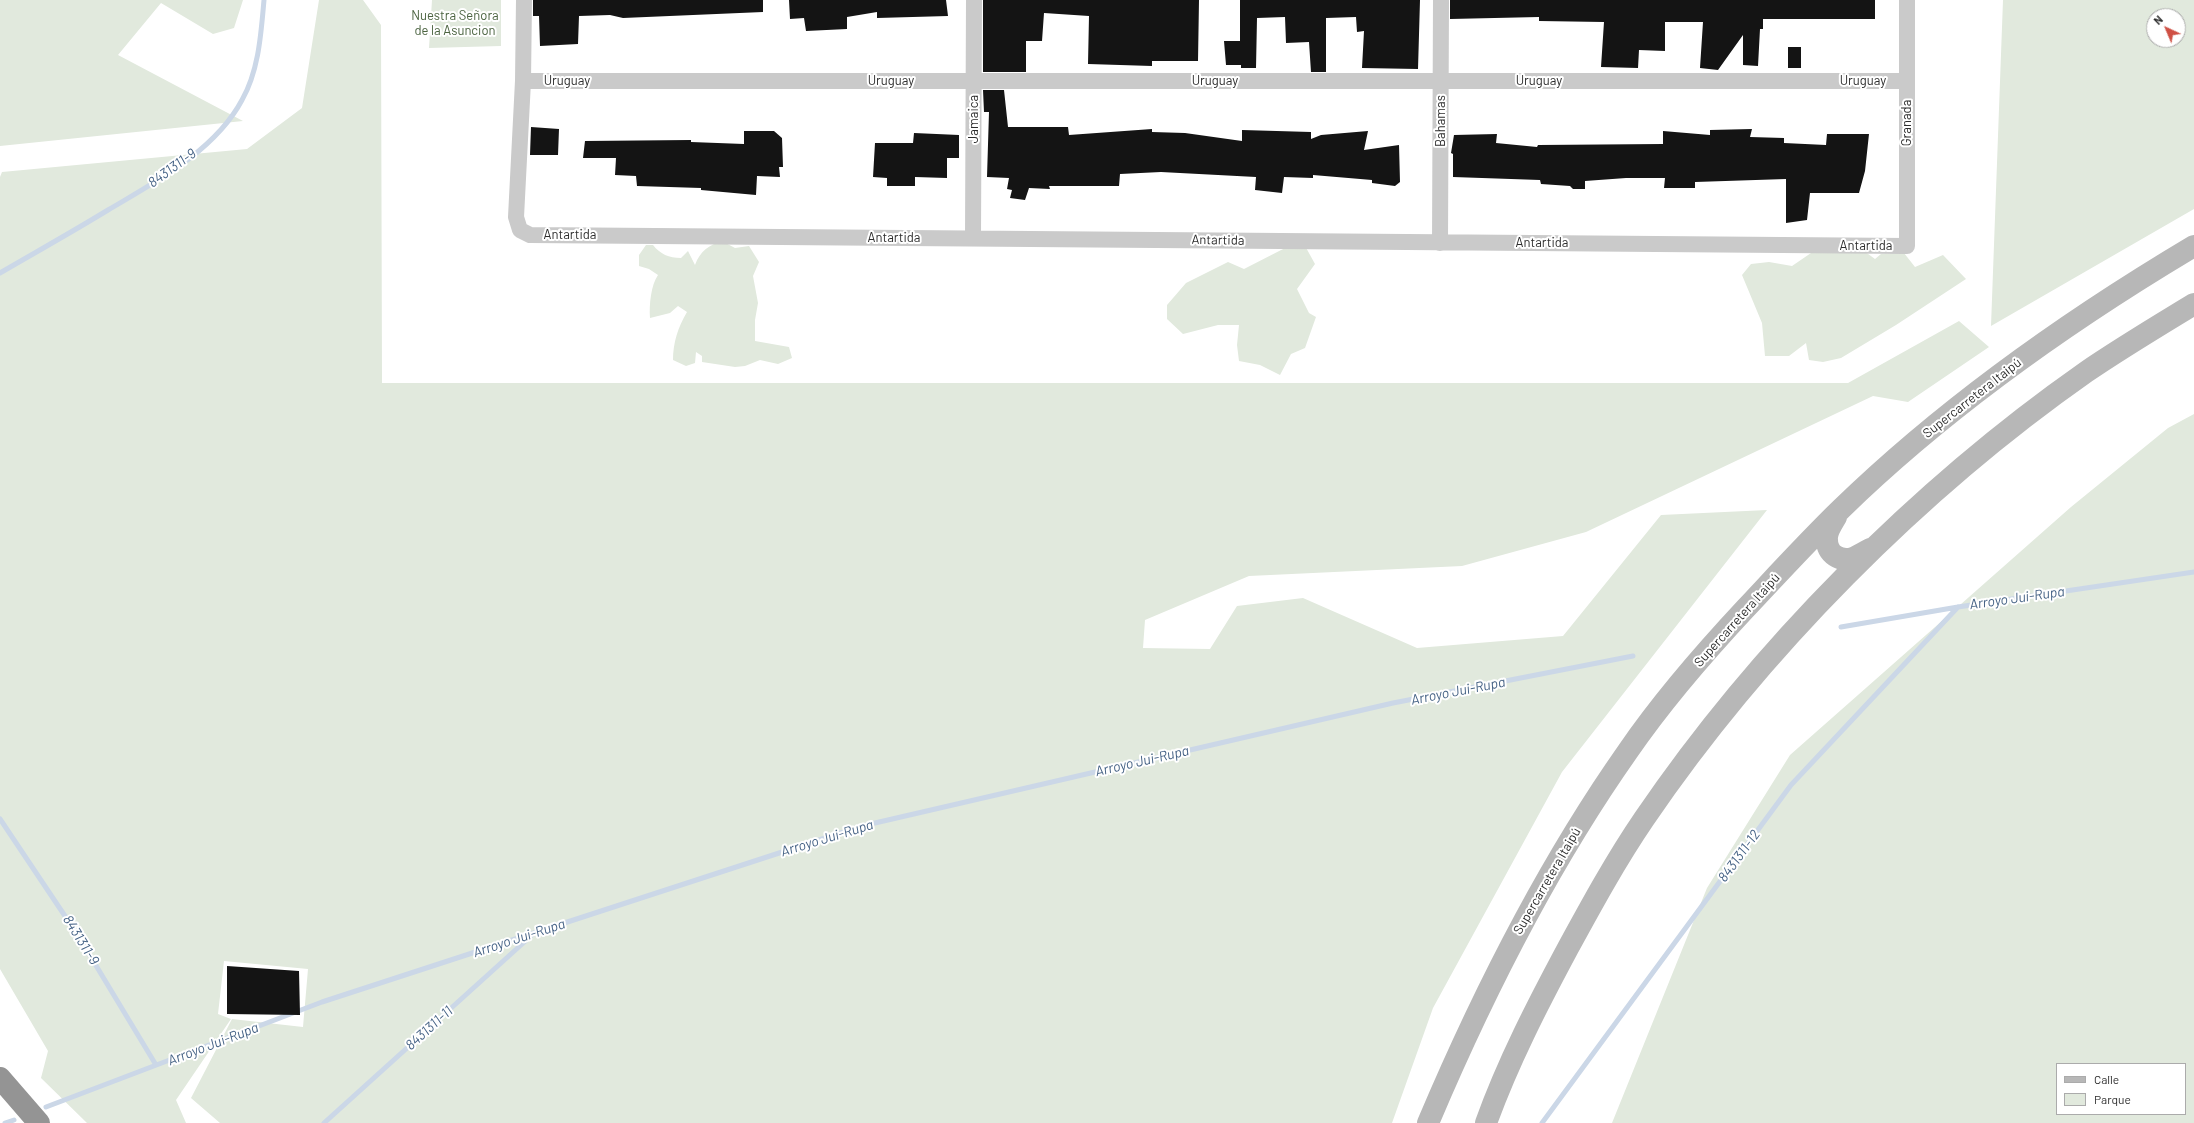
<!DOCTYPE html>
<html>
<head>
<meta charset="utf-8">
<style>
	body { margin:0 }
	#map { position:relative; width:2194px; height:1123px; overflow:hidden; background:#fff; font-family:Barlow,sans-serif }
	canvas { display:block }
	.legend { position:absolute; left:2056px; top:1063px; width:130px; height:52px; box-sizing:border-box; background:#fff; border:1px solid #ababab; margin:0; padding:5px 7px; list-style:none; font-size:12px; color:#2d2d2d }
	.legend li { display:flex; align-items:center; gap:8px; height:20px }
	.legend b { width:20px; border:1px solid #ababab }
	.north { position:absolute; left:2146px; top:8px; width:40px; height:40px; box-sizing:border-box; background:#fff; border:1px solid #ababab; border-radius:50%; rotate:316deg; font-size:11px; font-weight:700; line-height:16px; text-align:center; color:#2d2d2d }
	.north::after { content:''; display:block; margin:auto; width:14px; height:18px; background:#cf5044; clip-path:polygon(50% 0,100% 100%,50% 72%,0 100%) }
</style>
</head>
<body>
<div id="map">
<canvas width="2194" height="1123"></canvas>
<ul class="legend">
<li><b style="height:5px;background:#b7b7b7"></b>Calle</li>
<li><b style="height:11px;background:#e1e9dd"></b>Parque</li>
</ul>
<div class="north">N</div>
</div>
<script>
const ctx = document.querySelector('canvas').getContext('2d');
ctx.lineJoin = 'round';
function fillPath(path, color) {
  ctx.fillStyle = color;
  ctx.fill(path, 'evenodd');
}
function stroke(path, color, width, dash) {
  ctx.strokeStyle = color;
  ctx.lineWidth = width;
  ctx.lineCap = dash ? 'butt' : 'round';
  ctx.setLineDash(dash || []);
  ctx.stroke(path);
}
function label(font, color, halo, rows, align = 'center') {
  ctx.font = font + ' Barlow,sans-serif';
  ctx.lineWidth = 4;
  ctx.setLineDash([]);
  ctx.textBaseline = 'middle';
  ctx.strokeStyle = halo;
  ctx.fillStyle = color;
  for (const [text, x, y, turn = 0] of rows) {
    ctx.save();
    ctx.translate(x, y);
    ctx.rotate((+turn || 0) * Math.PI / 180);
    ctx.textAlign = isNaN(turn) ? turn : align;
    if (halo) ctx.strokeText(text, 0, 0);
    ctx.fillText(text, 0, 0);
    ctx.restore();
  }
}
fillPath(new Path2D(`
	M0,0H243L234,28L213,34L161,3L118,55L243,121L0,146Z
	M319,0H363L381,25L382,383H1848L1959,321L1989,347L1908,402L1873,396L1586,532L1462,566L1249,576L1145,620L1143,648L1210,649L1237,606L1303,598L1417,648L1563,636L1661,515L1767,510L1562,772L1433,1008L1392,1123H220L191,1098L232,1019L303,1027L308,969L224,961L218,1014L231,1019L176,1100L186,1123H87L41,1078L48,1051L0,969V177L2,172L247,149L302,108Z
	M432,0H501V46L429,48Z
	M2003,0H2194V209L1991,326ZM2154,16H2178V40H2154Z
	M722,241L735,248L749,246L759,262L753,276L758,303L755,320V341L789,347L792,358L778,364L760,360L745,366L735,367L702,362V356L696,352L695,363L686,366L673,360C673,343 678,327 687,312L678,306L670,313L650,318C649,305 651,285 658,275L649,269L639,266V255L646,245H653C660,254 669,258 681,258L688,251L695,265C700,251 709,245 722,241Z
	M1304,244L1315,264L1297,289L1309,313L1316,317L1305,348L1291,354L1280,375L1260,365L1239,361L1237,345L1239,325H1218L1183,334L1167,319V305L1186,283L1228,262L1244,269L1287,247Z
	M1860,248L1875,259L1881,254L1904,253L1915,267L1943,255L1966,279L1896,325L1841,358L1823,362L1809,360L1806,343L1789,356H1765L1762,323L1742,275L1751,264L1769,262L1792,266L1811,253Z
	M2194,414V1123H1612L1707,888L1790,755L2071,507L2168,428ZM2057,1064H2185V1114H2057Z`), '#e1e9dd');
stroke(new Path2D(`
	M0,273C36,252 72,232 108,210C155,182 215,151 242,100C259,70 261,33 264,0
	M1841,627L1958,607L2194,572
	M0,819L77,934L156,1065
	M46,1107L322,1002L862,826L1393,703L1633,656
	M5,1123L14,1120
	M324,1123L532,935
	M1542,1123L1791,785L1958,607`), '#cbd7e7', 5);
fillPath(new Path2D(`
	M533,0H763V12L623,18L610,15L579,16L578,44L540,46L539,16H533Z
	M789,0H946L948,16L877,18V12L847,17V29L806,31L804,18L790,19Z
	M983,0H1199L1198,61H1152V66L1088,64L1089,16L1044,13L1042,41H1026V72H983Z
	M1240,0H1420L1418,69L1362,68L1364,31L1357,32L1356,17L1326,18V72H1311L1309,42L1286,43L1285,17L1257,18L1256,68H1241V65H1226L1224,41H1240Z
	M1450,0H1875V19H1763V29H1760L1758,66L1743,65V35L1718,70L1700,68L1703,22H1665V51L1639,50L1638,68L1601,67L1604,22L1539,21V17L1450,19Z
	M1788,47H1801V68H1788Z
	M983,90H1004L1008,127H1068L1069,135L1152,129V132L1185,133L1242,141V130L1311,132V139L1321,135L1368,131L1364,150L1399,145L1400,182L1395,186L1372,183V180L1313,175V178L1284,177L1282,193L1255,190L1256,177L1161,172L1120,174L1119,186H1049L1050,189L1029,188L1025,200L1010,198L1012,190L1007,189L1009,178L987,177L989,112H984Z
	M531,127L559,129L558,155H530Z
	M1752,129L1750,137L1784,138V143L1826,145L1827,134H1869L1865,171L1859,193H1810L1807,220L1786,223V179L1695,182V188H1664L1665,178H1626L1585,181V189H1573L1570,186L1541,184L1540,180L1453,177V154L1451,153L1454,135L1497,134L1496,143L1537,147L1538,145L1663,144V131L1710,135V130Z
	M744,131H774L782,138L783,167H779L780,177L757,176L756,195L701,190V188L637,186L636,176L615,175L616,158H583L585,141L691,140V142L744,144Z
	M914,133L959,135V158H947V178L915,177V186H887V178L873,177L875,143H913Z
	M227,966L299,971L300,1015L227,1014Z`), '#141414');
stroke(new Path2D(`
	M524,0L523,81L516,217L520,230L530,235L1907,246V0
	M523,81H1907
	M973,238L974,0
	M1440,243L1441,0`), '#cacaca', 16);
stroke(new Path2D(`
	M1836,517C1832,524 1826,532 1827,540C1827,554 1840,562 1853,558C1858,556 1864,552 1870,549
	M1428,1123C1483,993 1547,866 1628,751C1663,700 1704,653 1746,608C1777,575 1808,541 1841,509C1946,407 2068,321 2194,246
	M1486,1123C1508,1062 1538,1004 1568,948C1592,904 1616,860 1644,819C1759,650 1919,489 2086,372C2121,348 2158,326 2194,304`), '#b7b7b7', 22);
stroke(new Path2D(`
	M0,1078L39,1123`), '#949494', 22);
label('13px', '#4b6340', '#fff', [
	["Nuestra Señora",455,16],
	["de la Asuncion",455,31]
]);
label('13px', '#2d2d2d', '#fff', [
	["Uruguay",567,81],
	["Uruguay",891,81],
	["Uruguay",1215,81],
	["Uruguay",1539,81],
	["Uruguay",1863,81],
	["Jamaica",974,119,-90],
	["Bahamas",1441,121,-90],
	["Granada",1907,123,-90],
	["Antartida",570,235],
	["Antartida",894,238],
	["Antartida",1218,240,1],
	["Antartida",1542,243],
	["Antartida",1866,246],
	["Supercarretera Itaipú",1972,398,-38],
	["Supercarretera Itaipú",1737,620,-48],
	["Supercarretera Itaipú",1547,881,-60]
]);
label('italic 14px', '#456285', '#fff', [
	["8431311-9",172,168,-36],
	["Arroyo Jui-Rupa",2017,598,-8],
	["Arroyo Jui-Rupa",1458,691,-11],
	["Arroyo Jui-Rupa",1142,761,-13],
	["Arroyo Jui-Rupa",827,838,-17],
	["8431311-12",1739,856,-54],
	["Arroyo Jui-Rupa",519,938,-18],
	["8431311-9",81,940,58],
	["8431311-11",429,1028,-42],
	["Arroyo Jui-Rupa",213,1044,-21]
]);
</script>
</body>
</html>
